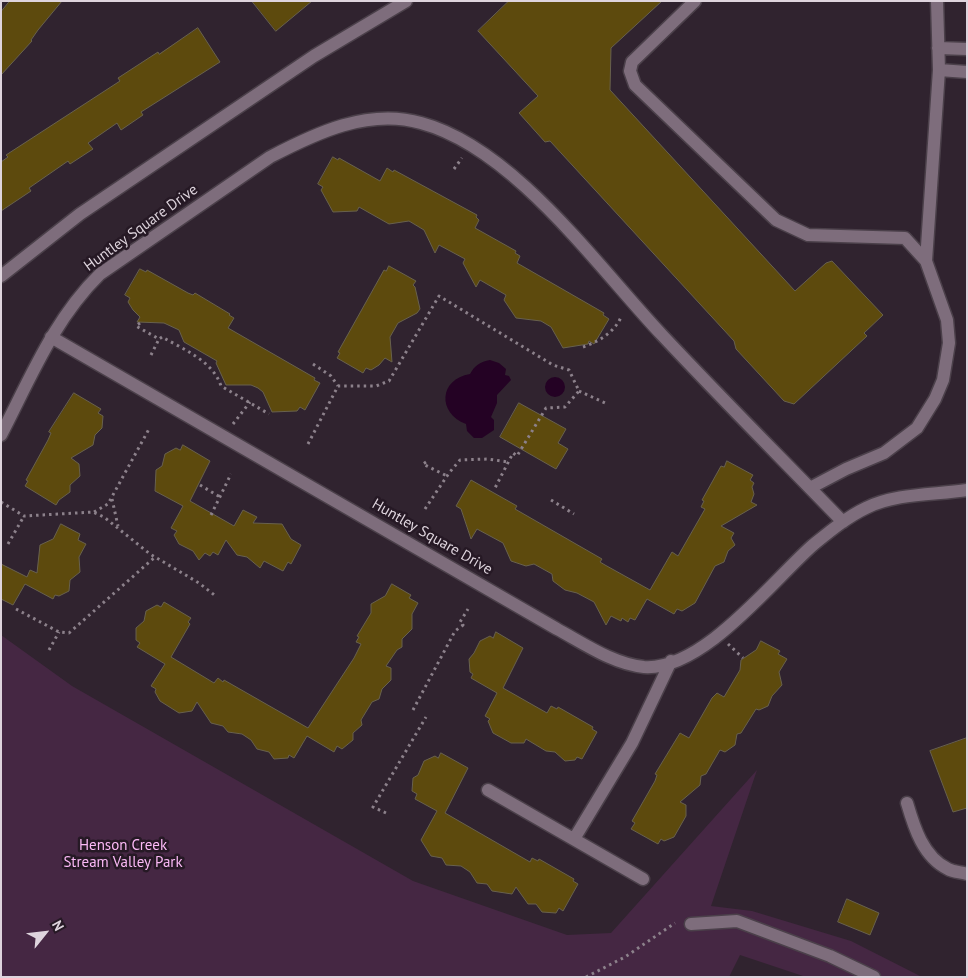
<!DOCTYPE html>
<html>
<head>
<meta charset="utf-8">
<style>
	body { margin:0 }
	#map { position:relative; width:968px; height:978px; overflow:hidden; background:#30232f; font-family:"PT Sans",sans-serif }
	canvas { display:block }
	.frame { position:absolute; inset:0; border:2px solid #ded4dd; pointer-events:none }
	.north { position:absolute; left:20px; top:908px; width:50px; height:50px; -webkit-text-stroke:4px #261925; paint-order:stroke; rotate:61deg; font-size:14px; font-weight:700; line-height:20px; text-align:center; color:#ded4dd }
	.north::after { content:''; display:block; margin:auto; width:18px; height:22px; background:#ded4dd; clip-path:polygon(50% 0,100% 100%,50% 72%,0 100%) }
</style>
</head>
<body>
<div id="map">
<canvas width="968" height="978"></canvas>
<div class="frame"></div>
<div class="north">N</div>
</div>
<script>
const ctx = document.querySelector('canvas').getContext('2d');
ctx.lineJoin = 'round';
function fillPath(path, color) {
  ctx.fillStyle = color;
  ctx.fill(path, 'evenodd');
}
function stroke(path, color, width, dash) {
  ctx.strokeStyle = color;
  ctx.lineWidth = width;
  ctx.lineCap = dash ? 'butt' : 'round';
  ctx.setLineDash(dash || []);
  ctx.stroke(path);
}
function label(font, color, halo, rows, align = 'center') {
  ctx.font = font + ' "PT Sans",sans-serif';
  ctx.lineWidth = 5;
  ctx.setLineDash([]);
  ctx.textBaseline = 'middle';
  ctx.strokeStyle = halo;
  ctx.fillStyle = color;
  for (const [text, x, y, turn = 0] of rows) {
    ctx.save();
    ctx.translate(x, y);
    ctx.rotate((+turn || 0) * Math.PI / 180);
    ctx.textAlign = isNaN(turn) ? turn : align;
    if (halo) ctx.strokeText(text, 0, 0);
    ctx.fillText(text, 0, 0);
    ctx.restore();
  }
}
fillPath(new Path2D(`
	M1,635L72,686L413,881L567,935L611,933L757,770L711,906L752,911L851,941L922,977H806L740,955L729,977H1Z`), '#452743');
fillPath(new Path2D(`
	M490,360L499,363L506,369L505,375L509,376L511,380L497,395V403L491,417L494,420V430L482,438H474L467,431L466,424C437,413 439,379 470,374C475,365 480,362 490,360Z
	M545 387a10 10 0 1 1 20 0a10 10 0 1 1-20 0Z`), '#240224');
const building = new Path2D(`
	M10,1H62L38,30L31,40L32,41L1,75V12Z
	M252,1H312L276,31Z
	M509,1H662L611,48L610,90L795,291L826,263L832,261L883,315L864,333L867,336L794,404L784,401L736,349L734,341L550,141L545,142L519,113L538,96L478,31Z
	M198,28L220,62L141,112L143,115L121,130L117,123L88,143L93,149L70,164L68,161L29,188L31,191L1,211V162L8,157L6,155L120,81L118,78L158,52L159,54Z
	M333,157L338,160L339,158L380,181L387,168L393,172L394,170L477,215L476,217L479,220L475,228L516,251L515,253L520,256L517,263L604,313L603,315L609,319L594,344L589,341L588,344L563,348L551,327L541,321L516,318L504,300L506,295L480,280L476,287L463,263L465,259L439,245L435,253L424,230L409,221L389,224L359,207L357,211L333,212L321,190L323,187L318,184Z
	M389,266L416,281L413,285L415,287L420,309L417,313L398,323L390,337L392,362L385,358L379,365L371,370L366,368L363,373L337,358L340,353L338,352L384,270L386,271Z
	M140,269L146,272L147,270L188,293L193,295L195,293L230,314L229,315L234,318L228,328L315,378L314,380L320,383L305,410L300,407L297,411L272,412L263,392L258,388L251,385H226L216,363L217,361L184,342L179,330L164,323L137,322L140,317L133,310L128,302L130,298L125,295Z
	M74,393L101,409L98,413L103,416L102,428L95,435L93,445L71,458L79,464L80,476L70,485V492L59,500L56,505L25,486L28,481L26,480L48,440L51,433L49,432Z
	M519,403L566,429L558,443L568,449L556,469L500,437Z
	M183,445L210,461L190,501L234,526L243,510L257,517L253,523L282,524L291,539L301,545L291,564L288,562L283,571L264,561L260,568L247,557L237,555L226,540L218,555L213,552L210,556L205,553L199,560L193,551L179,544L174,535L177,531L171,528L183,506L155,491L156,470L162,466L165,454L176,448L180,450Z
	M727,461L753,475L750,480L754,483L752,487L754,494L751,502L757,505L721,526L734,533L731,538L735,545L728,551L724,562L715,566L695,603L682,611L677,609L674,614L647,599L635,620L630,618L628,622L622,618L621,621L611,616L606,625L594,602L577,593L565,590L553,581L552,574L534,564L526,566L511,561L503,543L477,529L471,539L461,509L456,506L471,480L517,506L515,509L602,559L600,562L605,565L650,590L672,552L678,556L705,509L701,507L704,501L702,500L721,466L724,467Z
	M61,524L80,534L78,540L86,544L79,557L80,572L70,580L69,591L59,596L55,595L53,599L25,584L13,605L1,599V564L27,577L30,570L37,573L40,545L53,539Z
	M392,584L411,595L409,598L418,603L412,614V629L402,639V647L397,650L386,666L391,668V680L382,689L379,699L372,702L361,720L362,725L353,733V740L342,749L337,746L334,752L307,736L294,758L289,755L288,758L274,759L269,752L257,749L251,740L242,734L228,732L223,726L211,723L197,702L192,711L179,713L160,701L155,692L156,689L151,686L165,664L137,647L140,643L136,640V628L144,621L146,611L157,605L161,607L164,602L191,618L188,622L190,624L171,657L214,683L218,678L223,682L224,680L308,728L354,658L361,644L356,642L359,637L357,636L371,613V604L385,596Z
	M496,632L523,648L503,688L547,713L551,706L557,709L558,707L593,727L592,729L597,732L582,759L577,757L575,760L565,761L555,752L546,751L526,739L524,743H511L493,733L488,721L490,719L485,716L497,693L471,678L473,674L470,672L469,659L474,653L480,641L490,636L493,638Z
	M761,641L780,651L778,654L787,659L779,672L782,685L772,696L768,706L759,710L756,709L741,733L737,734L735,745L725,752L720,750L706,774L701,776L700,785L680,802L686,805V816L674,837L664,841L661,839L658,844L631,829L635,823L632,821L655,781L657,775L655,774L680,733L689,738L712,698L717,693L724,697L740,670L741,660L756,650Z
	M967,738V808L953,812L930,751Z
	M441,753L468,768L445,813L530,862L532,858L538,861L539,859L574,879L573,881L578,884L563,911L559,908L556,913L542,912L536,904H528L516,887L512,894L492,891L487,884L477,883L470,872L461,866L446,865L442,858L431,856L421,840L437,811L415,799L417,794L412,791L413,778L418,775L424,761L435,756L438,758Z
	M847,899L879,913L870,935L838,922Z`);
fillPath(building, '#5d4a0d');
stroke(building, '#68614e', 1);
const minor = new Path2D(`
	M695,1L632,62L630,71L635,85L776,220L808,235L905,238L926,261L947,320L949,343L943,380L935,399L917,428L884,453L846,469L810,488
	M938,48L967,49
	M939,70L967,72
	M926,261L939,70L937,1
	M1,276L80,214L314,56L406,1
	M51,337L557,629C583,643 613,664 644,667C703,671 772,581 813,545C829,532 847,517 866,508C896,493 935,495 967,490
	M1,435C30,379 54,319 100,274L270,157C316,133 368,108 421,123C514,148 597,266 662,335C721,398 783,460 843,522
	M488,790L643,879
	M907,803C914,827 923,857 948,869C953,872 961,872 967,874
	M574,839L632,743L671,661
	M691,924L737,921L830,956L874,977`);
stroke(minor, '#4b404a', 15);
stroke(new Path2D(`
	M454,169L462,158
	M140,323L136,326L159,339L162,337C183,349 213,361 221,386L269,414
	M583,347C600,341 615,332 622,315
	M151,355L159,339
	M313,364L331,376L338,386
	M579,391L605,403
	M233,424L250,402
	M308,444L338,386H376L389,381L439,296L553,365L569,370L579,391L565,407L546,408L517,456L513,453L495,488
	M426,462L423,464L447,476
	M200,485L220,497
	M112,499L118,526
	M551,500L574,514
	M1,502L24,516L93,512L104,517L150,554L199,583L217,597
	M425,509L449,473L460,460L488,459L508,462
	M94,512L108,504L149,429
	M211,515L231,474
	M8,544L24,516
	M16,609L59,632L69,633L155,557
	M728,644L743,658
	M49,650L59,632
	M413,710L455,631L463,625L460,622L468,609
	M386,813L373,807L426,717
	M586,977L625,957L675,923`), '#8c818b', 3, [2.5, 4]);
stroke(minor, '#7e6d7c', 12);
label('15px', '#ded4dd', '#261925', [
	["Huntley Square Drive",141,228,-36],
	["Huntley Square Drive",432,537,30]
]);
label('15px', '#fbb9f6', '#261925', [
	["Henson Creek",123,846],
	["Stream Valley Park",123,863]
]);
</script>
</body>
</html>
